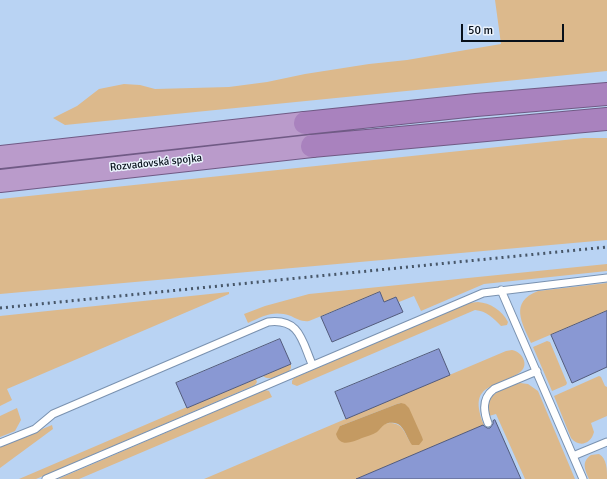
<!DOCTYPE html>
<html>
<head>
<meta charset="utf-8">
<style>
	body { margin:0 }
	#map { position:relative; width:607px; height:479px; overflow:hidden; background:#b9d3f3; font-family:Signika,sans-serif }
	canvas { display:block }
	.scale { position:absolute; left:461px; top:24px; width:103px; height:18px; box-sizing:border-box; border:2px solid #07101a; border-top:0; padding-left:5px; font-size:12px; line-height:14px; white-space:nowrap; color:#07101a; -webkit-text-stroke:3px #eaf2fc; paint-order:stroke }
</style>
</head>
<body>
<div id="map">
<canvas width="607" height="479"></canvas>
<div class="scale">50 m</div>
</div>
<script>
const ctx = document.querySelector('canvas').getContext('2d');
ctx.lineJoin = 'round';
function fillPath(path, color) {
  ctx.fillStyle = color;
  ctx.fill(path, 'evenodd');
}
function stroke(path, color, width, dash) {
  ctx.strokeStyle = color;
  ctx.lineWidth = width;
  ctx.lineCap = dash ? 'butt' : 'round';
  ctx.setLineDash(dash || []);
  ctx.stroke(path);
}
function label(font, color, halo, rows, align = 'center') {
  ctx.font = font + ' Signika,sans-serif';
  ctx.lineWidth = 3;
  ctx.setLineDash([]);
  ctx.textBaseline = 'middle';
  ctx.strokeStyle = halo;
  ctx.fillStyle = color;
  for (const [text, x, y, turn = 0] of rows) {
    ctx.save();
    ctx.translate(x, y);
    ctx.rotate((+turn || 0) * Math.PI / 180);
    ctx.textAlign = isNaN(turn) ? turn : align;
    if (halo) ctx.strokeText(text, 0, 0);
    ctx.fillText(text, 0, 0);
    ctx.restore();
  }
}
fillPath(new Path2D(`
	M495,0H607V71L65,125L53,118L77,106L99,89L124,84L140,85L155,89L229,87L267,82L305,74L369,64L407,60L501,44Z
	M352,128V133L0,172V166Z
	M584,138H607V240L0,294V199Z
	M607,264V271L484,284L421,311L414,296L399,302L396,297L384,302L380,292L309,321C302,322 297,319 291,316C273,310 264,316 248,323L244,314L265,306L309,294Z
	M607,283V311L531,343C522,323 509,302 538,291Z
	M229,292V294L7,389L12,400L0,406V316Z
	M478,302C490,303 502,310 508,322L507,325L501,326C493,318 487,311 475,310L297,386L292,384V381L294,378L468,303Z
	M547,341L550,342L567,383L566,385L552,391L533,347Z
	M512,350C523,352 530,366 519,373C495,389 467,383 484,425L356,479H204L506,351ZM401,403L410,442C404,432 403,424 391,423L340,426L397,404Z
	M291,364V368L289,371C282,374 270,382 263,376Z
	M599,376L601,377L605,386L607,387V416L591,423L594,432C591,444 579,448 571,438L554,396Z
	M256,379L257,382L255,385L36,479H19L187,407V408Z
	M520,383L528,384L538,391L575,479H525L496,414L489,416C482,396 503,386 520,383Z
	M265,390L269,391L272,397L79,479H58Z
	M17,408L21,420L15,431L0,437V416Z
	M52,425L53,429L0,468V447Z
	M599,454C607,459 607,469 607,479H589C585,470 581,462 591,455Z`), '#dcb98c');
fillPath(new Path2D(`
	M401,403L405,404L409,408L422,437L423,440L419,445H412C407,439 405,428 398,424C395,423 389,422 386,424C382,425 380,430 377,432C372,435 367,436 362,438C352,442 340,448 336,434L340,426L397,404Z`), '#c49a62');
const building = new Path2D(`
	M380,292L384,302L396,297L403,312L332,342L321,317Z
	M607,311V367L572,383L551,335Z
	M280,339L291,364L187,408L176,383Z
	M439,349L450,375L346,419L335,392Z
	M495,420L521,479H356L483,425L487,428H490L493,424V421Z`);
fillPath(building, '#8998d3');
stroke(building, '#535b7b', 1);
const service = new Path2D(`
	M501,290L583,479
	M488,423C483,410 482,398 494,389L537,371
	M0,443L35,429L53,414L268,322C300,318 302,341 312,364
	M573,456L607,442
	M46,479L483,293L607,278`);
const trunk = new Path2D(`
	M0,157L305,123
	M0,181L312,146`);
const motorway = new Path2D(`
	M305,123L476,105L607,94
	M312,146L607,119`);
stroke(service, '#7a92b0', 9);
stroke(trunk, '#705a85', 24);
stroke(motorway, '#705a85', 24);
stroke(service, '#fff', 7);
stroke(trunk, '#ba9bcb', 22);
stroke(motorway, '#a982be', 22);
stroke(new Path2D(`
	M0,308L607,247`), '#485769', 3, [2, 4]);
label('11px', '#07101a', '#eaf2fc', [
	["Rozvadovská spojka",156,163,-6]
]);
</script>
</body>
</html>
